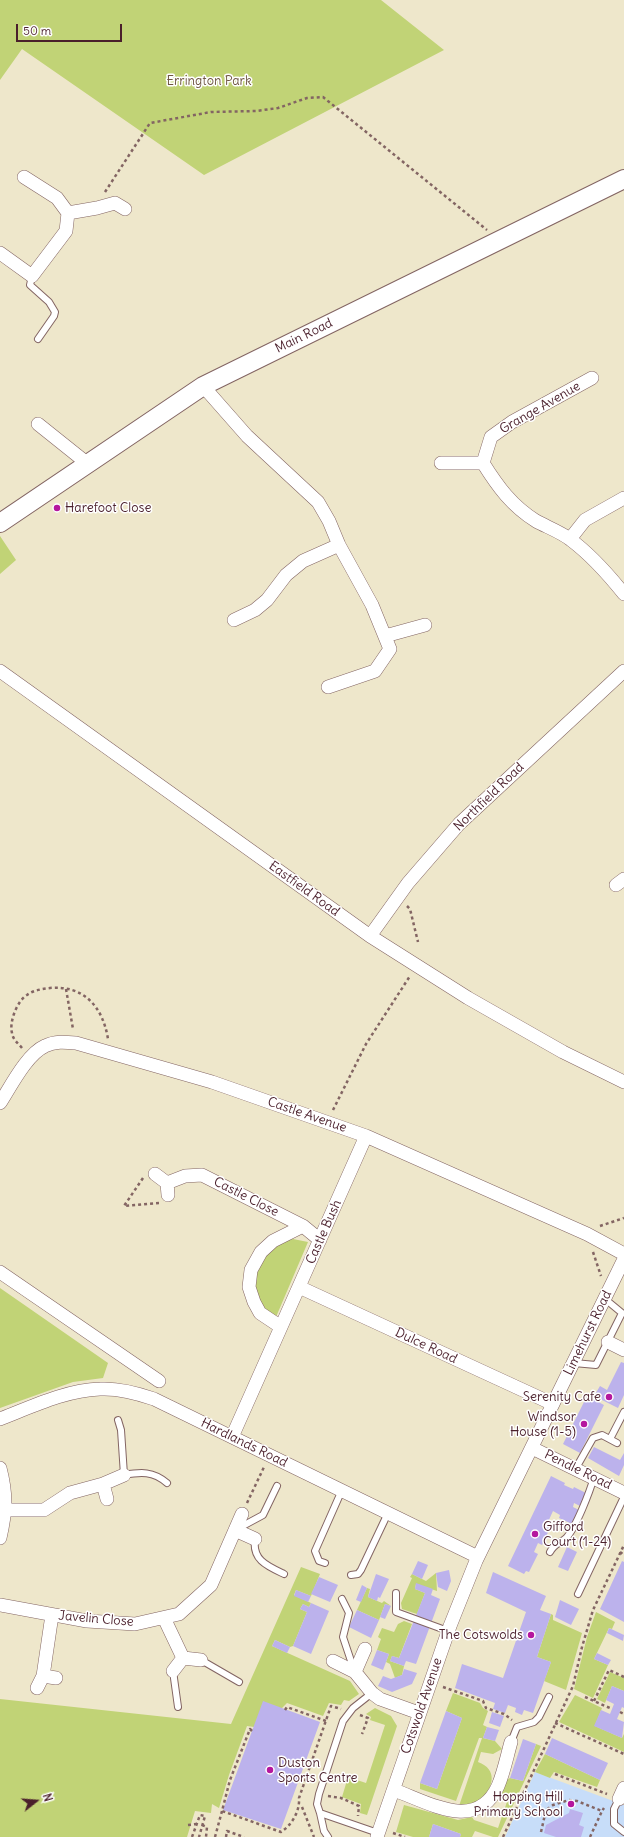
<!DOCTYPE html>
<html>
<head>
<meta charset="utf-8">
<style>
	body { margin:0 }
	#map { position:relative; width:624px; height:1837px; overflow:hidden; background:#eee7cb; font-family:Delius,sans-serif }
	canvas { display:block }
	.north { position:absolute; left:16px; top:1781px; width:40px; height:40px; -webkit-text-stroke:3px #fff; paint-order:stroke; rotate:73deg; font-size:11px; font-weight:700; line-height:16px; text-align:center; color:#4a1f2b }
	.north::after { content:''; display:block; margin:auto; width:14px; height:18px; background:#4a1f2b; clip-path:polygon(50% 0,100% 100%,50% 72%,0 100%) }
	.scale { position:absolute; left:16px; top:24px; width:106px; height:18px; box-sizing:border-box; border:2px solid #4a1f2b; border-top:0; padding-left:5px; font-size:12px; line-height:14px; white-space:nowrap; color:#4a1f2b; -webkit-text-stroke:3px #fff; paint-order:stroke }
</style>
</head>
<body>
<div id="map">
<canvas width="624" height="1837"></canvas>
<div class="north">N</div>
<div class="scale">50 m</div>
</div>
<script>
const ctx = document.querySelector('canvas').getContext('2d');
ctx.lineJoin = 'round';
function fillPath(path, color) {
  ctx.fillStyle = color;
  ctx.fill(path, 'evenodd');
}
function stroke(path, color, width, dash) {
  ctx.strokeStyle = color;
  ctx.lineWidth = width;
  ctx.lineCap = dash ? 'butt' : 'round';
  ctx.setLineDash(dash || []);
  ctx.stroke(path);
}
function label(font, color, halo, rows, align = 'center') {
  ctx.font = font + ' Delius,sans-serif';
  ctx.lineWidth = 3;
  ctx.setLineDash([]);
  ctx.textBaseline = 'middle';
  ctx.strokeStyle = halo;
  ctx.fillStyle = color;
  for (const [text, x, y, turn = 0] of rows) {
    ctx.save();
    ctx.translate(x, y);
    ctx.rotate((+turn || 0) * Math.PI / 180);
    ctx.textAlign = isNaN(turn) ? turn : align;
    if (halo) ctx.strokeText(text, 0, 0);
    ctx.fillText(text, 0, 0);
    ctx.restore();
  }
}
fillPath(new Path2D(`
	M535,1772L624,1805V1837H505Z`), '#c7ddf9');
fillPath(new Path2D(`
	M0,0H381L444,50L204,175L22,49L0,80Z
	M0,536L16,560L0,574Z
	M293,1239L308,1242L276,1317C270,1313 264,1309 260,1303C243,1277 268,1244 293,1239Z
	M0,1288L108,1363L103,1378L73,1382L0,1408Z
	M301,1567L320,1574L311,1596L296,1590L294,1595L311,1603L309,1607L303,1604L300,1609L307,1612L293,1646L290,1647L275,1640L272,1646L350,1681L359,1694L349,1701L344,1700L341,1705L329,1703L323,1716L287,1703L282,1708L254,1727L247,1726L229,1775L219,1808L212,1804L211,1813L195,1811L187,1837H0V1699L231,1724Z
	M436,1573L437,1591L416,1584L415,1589L425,1593L417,1614L402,1609L401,1603L412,1578L410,1577L412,1574L426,1581Z
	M367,1588L370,1589L368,1597L382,1603L384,1601L391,1606L385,1604L379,1620L357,1610Z
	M596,1612L615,1622L612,1629L609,1628L594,1659L608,1665L593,1698L574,1689L587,1637Z
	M551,1614L553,1615V1620L582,1633L566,1690L544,1681L551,1662L537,1657Z
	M404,1621L412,1624L399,1658L392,1656L390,1661L404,1666L402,1675L395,1678L390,1664L386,1662L389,1654L377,1650L381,1639L378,1637L382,1628L394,1632L398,1624Z
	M610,1672L624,1678V1691L612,1686L605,1703L597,1699Z
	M453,1693L480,1703L483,1708L488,1711L483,1725L487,1727L483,1738L495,1741L502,1749L493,1754L481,1752L478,1762C498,1769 494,1788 480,1800C474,1805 466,1805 459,1806L482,1738H479L456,1801L420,1789V1783L437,1789L462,1718L446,1711Z
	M575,1695L602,1708L595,1726L622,1738L624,1734V1752L559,1722Z
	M375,1708L391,1716L397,1726L367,1815L360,1813L361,1804L342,1797L348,1777L366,1783L385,1725L370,1720L371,1717L366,1714Z
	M536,1744L541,1746L498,1837H493L475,1831L472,1837H460L461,1834L433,1824L429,1837H413L396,1832L404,1805L458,1820L472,1817L474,1820L498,1828L509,1796L501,1794L506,1780L510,1778L523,1781Z
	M545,1754L600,1780L597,1787L554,1772L550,1778L535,1772Z`), '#c1d376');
fillPath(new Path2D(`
	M621,1362L624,1363V1395L618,1408L594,1396L600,1386L607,1390Z
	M587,1396L604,1405L580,1453L563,1444Z
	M594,1447L620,1460L624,1453V1465L619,1476L588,1458Z
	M551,1476L565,1483L564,1485L573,1489L574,1487L586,1493L580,1506L574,1503L573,1507L579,1510L572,1524L559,1518L560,1515L553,1511L548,1522L552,1524L542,1545L538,1543L534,1552L538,1554L529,1572L526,1571L524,1574L508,1566Z
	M567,1547L577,1552L568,1571L558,1567Z
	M418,1561L428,1565L422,1579L412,1574Z
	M622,1561L624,1562V1622L600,1609Z
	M449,1570L451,1581L447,1591L438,1587L436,1573Z
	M493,1572L546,1596L540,1610L551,1614L537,1657L551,1662L533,1713L524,1710L522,1715L515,1712L516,1708L508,1705L505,1713L493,1709L495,1703L455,1688L462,1664L503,1678L526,1612L486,1593Z
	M376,1574L389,1579L380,1598L378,1597L377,1601L368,1597Z
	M319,1577L338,1585L330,1602L311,1594Z
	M416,1583L433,1589L431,1595L440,1599L416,1664L406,1661L404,1666L390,1661L392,1656L399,1658L425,1593L415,1589Z
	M362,1585L367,1588L361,1602L356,1600Z
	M296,1590L311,1596L308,1602L294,1596Z
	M560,1600L579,1609L571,1625L555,1617Z
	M311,1603L329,1611L311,1654L293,1646L307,1612L300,1609L303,1604L309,1607Z
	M385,1604L391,1606L385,1619L380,1617Z
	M357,1610L379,1620L371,1638L349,1627Z
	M609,1628L624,1635L623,1641L607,1633Z
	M275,1640L290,1647L287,1653L272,1646Z
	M377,1650L389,1654L383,1670L371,1665Z
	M597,1653L611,1660L608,1665L594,1659Z
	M404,1669L417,1673L412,1684L392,1692L378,1686L383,1676L391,1679L402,1675Z
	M612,1686L624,1691V1708L622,1707L617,1719L624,1722L622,1738L594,1726L601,1710L610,1714L614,1704L606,1700Z
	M263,1701L320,1722L281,1829L223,1810Z
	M446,1711L462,1718L437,1789L420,1783Z
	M492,1712L504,1716L500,1727L489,1723Z
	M487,1727L499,1730L495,1741L483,1738Z
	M552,1738L608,1763L600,1780L545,1754Z
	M523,1739L536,1744L523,1781L510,1778Z
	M570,1809L583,1813L579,1825L584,1827L581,1837H556L544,1833L546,1825L569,1813Z
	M433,1824L461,1834L460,1837H429Z`), '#bcb2ec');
const lane = new Path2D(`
	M32,276L30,285L49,302L55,312L54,316L38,339
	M574,1363L596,1365L622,1313L605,1299
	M118,1420L121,1430L124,1475C141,1472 153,1471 167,1483
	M610,1439L624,1412
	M576,1468L593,1438L602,1435L617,1443
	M237,1529L263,1515L277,1486
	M255,1539C252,1560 267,1566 284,1574
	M550,1552C554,1544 560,1543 566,1538C576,1528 590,1491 594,1477
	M325,1563L319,1561L315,1551L342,1490
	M351,1575L358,1574L361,1570L388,1513
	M396,1593V1612L448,1631
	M578,1594L624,1497
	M342,1599L349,1613L343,1637L354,1670
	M201,1660L239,1682
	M173,1671L178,1707
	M372,1693L353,1708L343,1721L319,1794L317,1804L320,1813L378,1833
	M511,1742L517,1727L534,1722L539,1717L549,1697
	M619,1799L614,1809V1824L624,1832
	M320,1813L324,1831L328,1837`);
const street = new Path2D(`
	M68,213L97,208L115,203L125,209
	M0,253L32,276L66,231L68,213L57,198L24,177
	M203,386L247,436L318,502L329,521L339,545L372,605L390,649L375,671L328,687
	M38,424L88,464
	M441,463H483C498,487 512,506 536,521C547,527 561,532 571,540C591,555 608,574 624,594
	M483,463L491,437L512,422L592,378
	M570,539L585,520L624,498
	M234,620L255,610L267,600L286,575L303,561L339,545
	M385,636L425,625
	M0,671L370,936L468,998L563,1052L624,1082
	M616,885L624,879
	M370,936L408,883L459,824L624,671
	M0,1103C11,1086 27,1054 45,1046C55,1041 65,1042 76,1043L212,1082L366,1136L587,1234L624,1254
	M155,1174L167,1183L185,1176L202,1175L303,1226L320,1240
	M167,1183L168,1195
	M0,1272L159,1381
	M299,1287L553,1404
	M281,1327L260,1313L254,1302L249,1287L251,1270L261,1252L273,1241L303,1226
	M608,1342L624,1350
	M0,1419C31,1407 66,1390 100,1389C118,1388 137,1393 154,1399L478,1557
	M232,1437L366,1136
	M532,1448L624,1493
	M0,1468C7,1495 6,1512 0,1538
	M103,1484L107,1499
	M6,1510H44L70,1493L103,1484L124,1475
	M235,1530L255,1539
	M0,1605L87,1621L135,1624L179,1614L211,1585L242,1514
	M164,1618L183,1658
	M183,1658L201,1660
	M333,1661L355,1672L372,1693L380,1699L419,1713
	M173,1671L183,1658
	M355,1672L365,1649
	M43,1676L56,1678
	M37,1688L43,1676L52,1615
	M394,1790C428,1802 477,1833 498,1786C504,1772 507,1756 511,1742
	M619,1799L624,1788
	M377,1837L450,1626L476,1561L624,1259`);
const secondary = new Path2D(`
	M0,523L203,386L624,179`);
stroke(lane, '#836563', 8);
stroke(street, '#836563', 14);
stroke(secondary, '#836563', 20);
stroke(new Path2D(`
	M105,192L150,123L211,112L256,111L278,108L307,98L323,97L487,230
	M407,906L410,909L418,942
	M66,989L73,1029
	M22,1048C18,1043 13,1040 12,1033C9,1022 17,1001 27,995C34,990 42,989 50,988C85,985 103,1008 108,1039
	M333,1110L366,1044L410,976
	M143,1178L124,1206L159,1203
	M600,1226L624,1218
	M593,1252L601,1276
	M247,1503L264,1467
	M620,1552L624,1555
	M443,1687L483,1701L486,1708L504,1714L512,1720
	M585,1697L612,1709
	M594,1701L609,1670L624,1677
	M285,1710L287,1707L326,1721
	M620,1712L624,1714
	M360,1715L368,1718L362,1734
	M555,1723L624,1754
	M252,1731L250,1729L230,1780L222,1811L281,1832C292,1825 300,1811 299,1798L331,1706L341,1709
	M555,1774L607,1794
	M328,1796L341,1798L359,1806L358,1816
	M302,1807L314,1837
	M188,1825L197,1824
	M202,1825L207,1827L206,1837
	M541,1832L546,1810L553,1805L569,1800L577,1801L602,1811L604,1808
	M393,1833L405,1837
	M192,1837L200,1815L205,1816L199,1837
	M215,1837L222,1811
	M226,1837L227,1831L244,1837
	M503,1837L573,1686L582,1647L593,1610L624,1545
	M590,1837L602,1811`), '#836563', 2.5, [3, 3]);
stroke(lane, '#fff', 6);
stroke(street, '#fff', 13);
stroke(secondary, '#fff', 18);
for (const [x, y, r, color] of [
	[57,508,4,"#b5179e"],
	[609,1397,4,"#b5179e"],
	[584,1424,4,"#b5179e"],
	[535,1534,4,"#b5179e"],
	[531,1635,4,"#b5179e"],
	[270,1770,4,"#b5179e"],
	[571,1804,4,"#b5179e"]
]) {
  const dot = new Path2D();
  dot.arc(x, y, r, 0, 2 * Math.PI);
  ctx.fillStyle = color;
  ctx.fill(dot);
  stroke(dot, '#fff', 1.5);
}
label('13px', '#6e5542', '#fff', [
	["Errington Park",209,81]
]);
label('13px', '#4a1f2b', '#fff', [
	["Main Road",304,336,-26],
	["Grange Avenue",540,408,-30],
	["Northfield Road",489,797,-44],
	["Eastfield Road",304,889,36],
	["Castle Avenue",307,1115,19],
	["Castle Close",246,1197,27],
	["Castle Bush",324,1232,-66],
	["Limehurst Road",588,1333,-64],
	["Dulce Road",426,1346,25],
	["Hardlands Road",244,1443,26],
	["Pendle Road",578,1470,26],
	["Javelin Close",96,1619,5],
	["Cotswold Avenue",422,1706,-71]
]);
label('13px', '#4a1f2b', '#fff', [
	["Harefoot Close",65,508,"left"],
	["Serenity Cafe",601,1397],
	["Windsor",576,1417],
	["House (1-5)",576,1432],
	["Gifford",543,1527,"left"],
	["Court (1-24)",543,1542,"left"],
	["The Cotswolds",523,1635],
	["Duston",278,1763,"left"],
	["Sports Centre",278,1778,"left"],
	["Hopping Hill",563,1797],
	["Primary School",563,1812]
], 'right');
</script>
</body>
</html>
